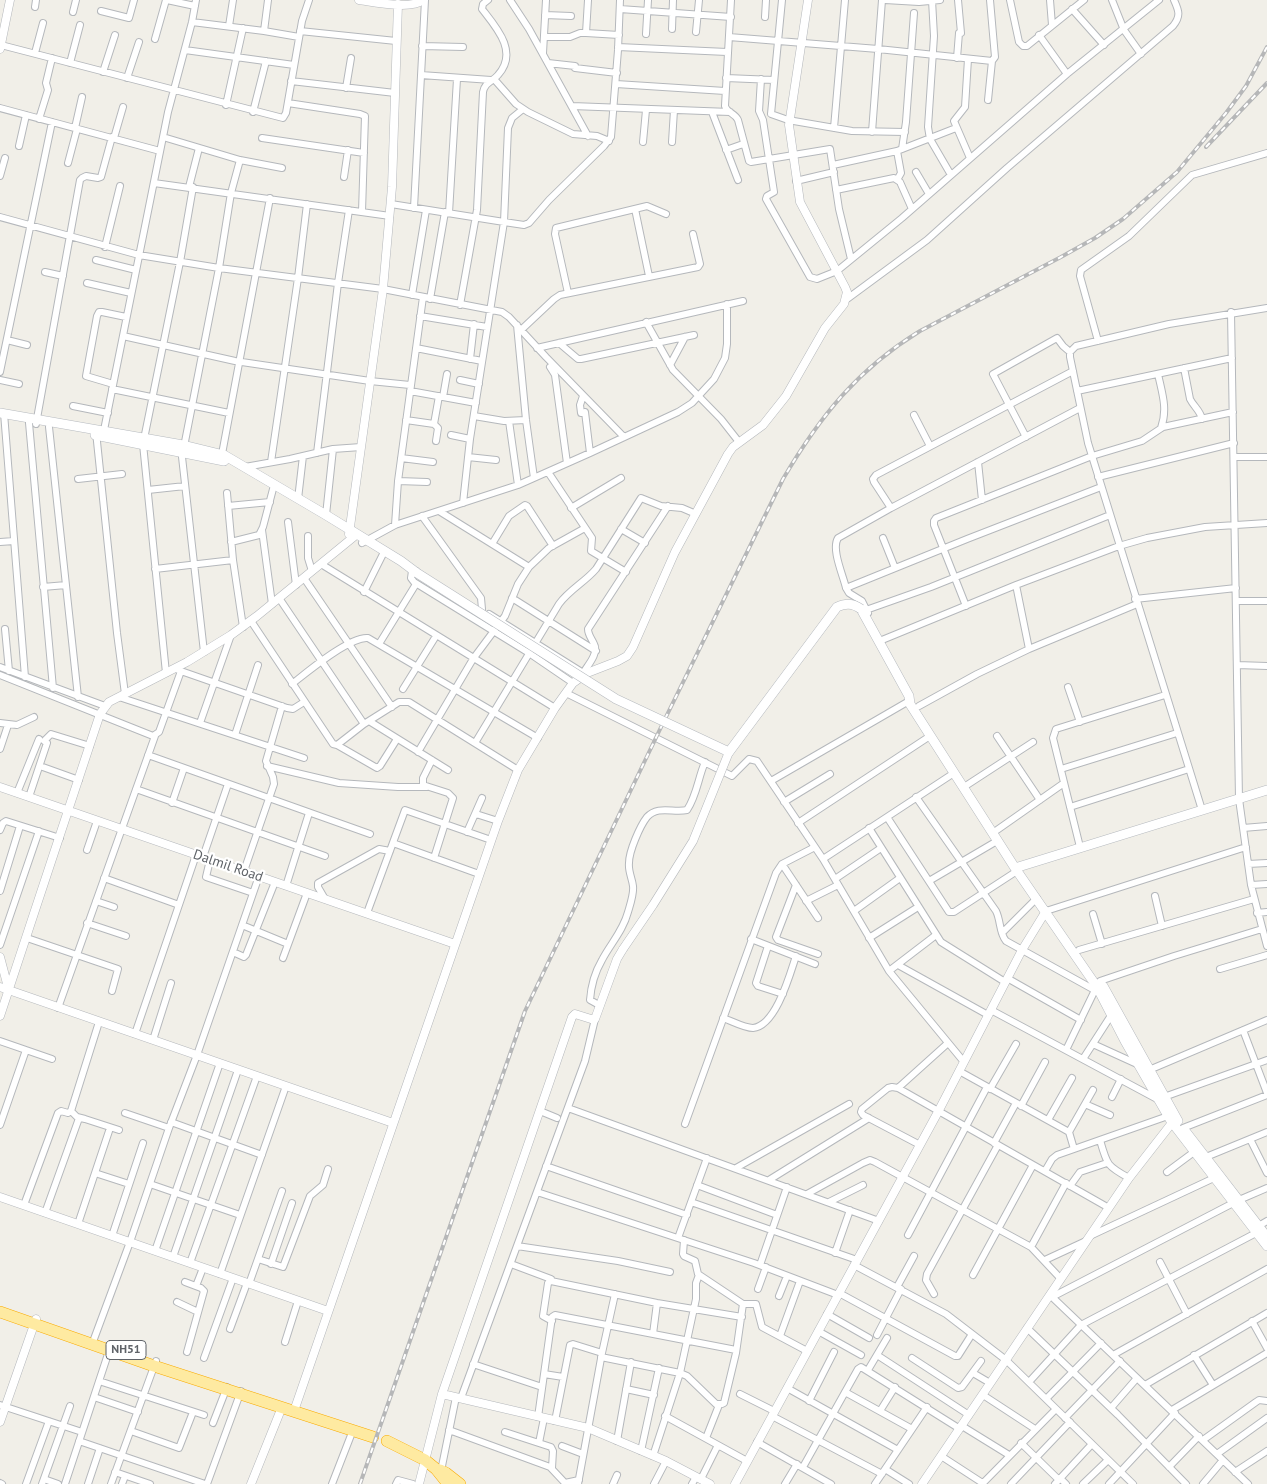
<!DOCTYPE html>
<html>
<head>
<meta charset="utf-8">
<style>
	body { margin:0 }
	canvas { display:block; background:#f1efe8 }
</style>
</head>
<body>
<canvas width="1267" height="1484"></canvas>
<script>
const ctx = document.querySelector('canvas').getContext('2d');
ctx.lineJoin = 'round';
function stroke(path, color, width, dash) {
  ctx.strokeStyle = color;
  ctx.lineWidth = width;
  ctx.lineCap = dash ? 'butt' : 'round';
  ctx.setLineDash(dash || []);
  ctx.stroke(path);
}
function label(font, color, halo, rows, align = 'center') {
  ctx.font = font + ' "PT Sans",sans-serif';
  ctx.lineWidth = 4.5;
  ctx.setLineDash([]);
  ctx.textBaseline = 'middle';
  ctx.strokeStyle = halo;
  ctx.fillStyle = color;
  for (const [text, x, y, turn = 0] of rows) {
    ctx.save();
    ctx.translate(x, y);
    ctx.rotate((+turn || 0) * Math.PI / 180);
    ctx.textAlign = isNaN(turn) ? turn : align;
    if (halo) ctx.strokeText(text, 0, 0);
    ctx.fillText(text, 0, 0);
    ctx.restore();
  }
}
const minor = new Path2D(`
	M167,0L195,6
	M510,0L529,29L588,136
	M588,0L586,33L619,35
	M731,0L725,106C727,113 735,113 738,120L749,161L751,162L830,149L839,209L851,259
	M782,0L771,114L788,120L852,131L905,132
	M885,0L919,2L940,0
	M932,0L934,36L928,127L930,139L951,175
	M958,0L961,33
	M1010,0L1019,42L1023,46H1027L1084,0
	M1050,0L1052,25
	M1112,0L1124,30L1141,54
	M35,7L36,0
	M620,9L731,17
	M1072,9L1104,45
	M101,11L129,18L134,0
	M73,12L76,0
	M545,15L571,16
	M765,17L766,0
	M192,22L264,31L299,37
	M229,26L233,0
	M672,29L673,0
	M264,31L268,0
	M300,31L396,41
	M696,32L699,0
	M646,34L648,0
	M1039,35L1067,74
	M544,37H570L580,33H586
	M729,37L878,49L992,61L995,57L990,0
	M155,39L166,0
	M1,45L283,118L286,113L302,21L309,0
	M422,46L463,47
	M618,47L727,52
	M185,50L294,65
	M35,53L43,23
	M543,53L546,0
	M957,58L959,33
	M968,59L965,107L954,121L970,158
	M70,63L80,25
	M548,63L575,66
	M575,68L617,73
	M103,72L115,35
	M421,75L491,80
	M127,78L139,42
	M726,78L774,80
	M494,79L516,104L528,112L573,134L597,136L609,141
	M761,79L759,111L763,120L774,192L767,196L766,199L810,277L817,279L837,271L902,218L1067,74L1159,0
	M291,81L395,93
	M616,84L725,91
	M346,88L351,58
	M988,100L992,61
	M288,103L360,114L365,116L362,212
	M226,105L243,28
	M572,106L730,112
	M0,108L160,151
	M253,112L266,61
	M712,112L738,180
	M39,119L48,90L46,83L52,58
	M75,128L82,97
	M834,128L845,0
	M872,132L882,0
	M163,137L240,160L282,168
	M114,138L123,107
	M262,138L364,153
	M643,142L646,110
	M672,142L674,110
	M19,146L26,115
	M902,149L906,122L914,13
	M726,150L743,144
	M68,163L77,129
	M833,165L897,151L956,128
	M916,172L929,194
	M0,176L5,158
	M344,177L348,150
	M897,180L901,173L897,151
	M796,181L834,172
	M154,183L390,216
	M189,187L199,148
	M836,190L894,178L900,182L912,209
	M391,204L504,222L524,225L529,223L549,200L604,146L611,137L618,50L620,0
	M414,208L425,0
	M635,209L649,276
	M449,213L457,79
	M0,217L139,255L219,268L383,289L502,312L509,317L546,357L624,437
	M105,247L120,186
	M96,260L136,270
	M45,272L63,276
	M87,283L131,293
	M568,293L555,234L556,228L647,206L666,214
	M412,295L426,210
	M430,299L445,212
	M847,299L927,240L1007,168L1173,26C1181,16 1179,11 1174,0
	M460,305L477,210L483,92C485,82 492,82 498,75C519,52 496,27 482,9L483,4L488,0
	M1231,312L1239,799L1251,885L1267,946
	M420,316L487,327
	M646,322L673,370L721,419L739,442
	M517,325L526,420L534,478
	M521,330L554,299L560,295L698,267L700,264L693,234
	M123,336L235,361L370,381L410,385
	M7,340L27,345
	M1098,341L1080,276L1081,270L1129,236L1192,175L1267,153
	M559,343L578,359H581L694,335
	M416,348L482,361
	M537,348L743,301
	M470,359L474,324
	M670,365L685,337
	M550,367L555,375L567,463
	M1184,368L1190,399C1194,407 1200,410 1202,419
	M0,372L52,122
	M1158,374C1162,393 1168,409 1161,428
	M0,380L19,384
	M460,380L479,384
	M113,384L86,376L97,316L99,312H102L126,317
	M112,389L229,413
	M410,391L476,403
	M1077,391L1232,358
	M443,397L447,374
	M73,406L108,413
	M585,412L590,453
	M4,413L25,677
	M581,413L580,405L583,396
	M914,415L930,446
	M474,416L504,421L526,420
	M406,420L434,424L439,396
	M509,421L518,485
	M29,423L53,688
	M36,424L80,180L82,178L86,176L98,178L101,177L112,137
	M434,424L438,428L436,441
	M49,427L78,697
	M96,432L117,633L125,694
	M103,435L168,112L192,22L196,0
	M451,435L470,439
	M1026,437L993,374L1057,338L1063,346L1070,352
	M317,453L338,283L349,210
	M222,454L270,198
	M468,457L496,460
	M1234,457H1267
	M401,458L433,462
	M271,462L298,278L307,204
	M978,462L982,500
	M245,467L290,459L333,449L361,447
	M548,472L592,538L591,551L626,572
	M1098,477L1234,443
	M78,479L122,474
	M398,481L427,482
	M148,490L185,486
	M227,493L233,560L243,627
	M298,499L303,456
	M463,503L470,439L504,222L508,128L512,118L523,109
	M228,506L270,502
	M571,508L621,478
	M891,508L874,482L873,479L876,475L1073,371
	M439,511L529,567
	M326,515L333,449
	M422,516L481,598L482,609
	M288,522L296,585
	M395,525L398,481L423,297
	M621,529L645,543
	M262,530L272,604
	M308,536V558L312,571
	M883,538L895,568
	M0,542L14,541
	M231,542L259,535L263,527L273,489
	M362,543L395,525L518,485L590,453L678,412L692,403L714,379L725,358L727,344V304
	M492,544L509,516L525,505L527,506L553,546
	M321,564L555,708
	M155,569L233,560
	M416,571H412L411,578L414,582L529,653L573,683
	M304,578L392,707
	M1016,585L1029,649
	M43,587L66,585
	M846,588L967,539L1101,487
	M364,592L384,552
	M279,598L364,724
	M512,598L596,651
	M1135,599L1236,588
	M1236,601H1267
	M966,606L934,525V521L936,518L1092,456L1142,441L1163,427L1233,412
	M866,610L931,587L1110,515
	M868,613L862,601L849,593L846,588C843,575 831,549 838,538L891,508L1080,408
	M489,614L580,671
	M251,621L333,744L337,745L364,724L399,702H409L518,770
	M5,629L9,671
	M882,640L1016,585L1119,546L1147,538L1205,527L1267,523
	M379,644L416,584
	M204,652L182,457L219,268L231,193L240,160
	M1237,665L1267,666
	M0,667L105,706
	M178,670L287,708L293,709L304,702
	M166,673L143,444L180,262L193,187
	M583,673C588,665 599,653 594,644C592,639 588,635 588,629L668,506
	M0,675L153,736L159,732L181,671
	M292,684C307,672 350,636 368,638L538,738
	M1068,687L1080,722
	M403,689L436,636
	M566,693L732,776L749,759L757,761L823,859L889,971L964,1062
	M119,697L304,758
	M919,706L977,674L1029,649L1137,604
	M369,721L448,770
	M0,723L17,725L34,717
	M200,723L231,635
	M235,735L258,665
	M997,736L1040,800
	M44,741L51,734L90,746
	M475,743L559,604C569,590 585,582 596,569L641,498L661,506L682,508L696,514
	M337,745L377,768L380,766L397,739
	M0,749L8,725
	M418,752L473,659L505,616L518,584L529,567L549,548L585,528
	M148,755L370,834
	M432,760L423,778V785L448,793L453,798L434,858
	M40,766L79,780
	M267,766L339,783L398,787H427
	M1061,769L1177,733
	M771,781L909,701
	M967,785L1033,742
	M136,789L325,856
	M17,793L39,739
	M29,797L47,743
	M916,797L996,911C1001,921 999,933 1006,941L1100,993
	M784,802L830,774
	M172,803L184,768
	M1070,807L1189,769
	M1202,810L1088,443L1070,357V352L1076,346L1169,324L1267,308
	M476,814L498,821
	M887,817L949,912H954L1017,871
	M798,823L930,736
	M869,828L941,942L1005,982
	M1243,828L1267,826
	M0,830L3,823L6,821L60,838
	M997,830L1064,783
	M467,832L482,798
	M393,843L479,874
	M1080,847L1053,738L1056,729L1165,695
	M87,850L97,821
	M203,857L228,784
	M823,859L954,773
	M210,860L206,877L253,893
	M782,864L818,918
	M1248,864L1267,863
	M244,871L274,784L273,777L266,761L282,706
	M104,878L179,905
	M835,879L881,848
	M929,881L997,841
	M796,885L776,937L778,940L818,954
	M1251,885L1267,884
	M286,886L309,813
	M0,891L20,826
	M1155,896L1162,926
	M325,899L318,887V883L379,849L390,851
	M96,901L114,907
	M806,901L838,885
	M854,911L900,878
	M1046,911L1246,847
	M367,913L405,810L491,840
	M1257,913L1267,912
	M1093,914L1102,944
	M87,923L126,936
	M242,925L288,944
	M1002,933L1037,898
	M27,938L118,969L112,991
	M869,938L918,907
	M751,939L815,964
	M0,945L39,831
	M768,946L756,983L758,986L783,994
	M1079,950L1254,899
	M233,952L244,957L246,955L275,882
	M283,958L307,893
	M898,965L988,1015
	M1220,969L1267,955
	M889,971L936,935
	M1007,978L1081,1020
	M1100,981L1174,956L1262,929
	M599,1005L590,1000C591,986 595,972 602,960C611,943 623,931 628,912C630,905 634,894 633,886C632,878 628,871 629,863C629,851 640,826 647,817C658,805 673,813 687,810C697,795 698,778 705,762
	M58,1008L155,736
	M991,1010L1157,1099
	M723,1018C732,1021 744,1028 753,1028C776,1026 790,974 796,956
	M1243,1030L1267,1093
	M135,1034L196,855
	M153,1040L171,983
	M0,1041L52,1059
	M1093,1044L1137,1064
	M1066,1050L1095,990
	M1083,1059L1112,1014
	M1149,1070L1267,1020
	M959,1071L1069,1132L1074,1149
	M898,1088L948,1043
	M990,1089L1016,1044
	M1112,1097L1121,1079
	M1164,1097L1267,1060
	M1085,1104L1110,1115
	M1021,1106L1045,1062
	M568,1108L879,1221
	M71,1111L77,1117L85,1119L119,1130
	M540,1111L557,1118
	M125,1113L169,1128
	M1048,1120L1072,1078
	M171,1122L262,1155
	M685,1124L776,873L782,864L815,847
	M0,1125L26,1050
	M1183,1128L1267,1095
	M1069,1132L1093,1090
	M1250,1139L1267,1173
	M1100,1140C1107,1165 1107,1166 1129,1178
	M994,1143L1016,1103
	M920,1145L863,1115L861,1112L862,1109L888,1088L892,1087L898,1088L1109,1208
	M1206,1157L1267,1132
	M546,1166L687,1215
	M736,1168L849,1104
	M1045,1171L1052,1159L1057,1155L1168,1116
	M1167,1172L1194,1152
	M95,1173L129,1184
	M769,1180L869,1118
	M150,1184L240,1215
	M697,1185L777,1215
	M1070,1186L1080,1172L1107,1163
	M537,1192L754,1263L838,1295
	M807,1194L863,1163L870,1160L875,1162L1031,1247L1061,1279
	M691,1202L857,1260
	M829,1202L863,1185
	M24,1205L58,1113L61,1111L68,1113L71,1111L99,1022
	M45,1213L78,1121
	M78,1224L109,1131
	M1255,1228L1267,1221
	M908,1235L987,1087
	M112,1236L143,1143
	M1090,1236L1214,1178
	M678,1238L707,1158
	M517,1246L618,1261L670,1272
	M1031,1247L1066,1183
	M155,1251L220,1063
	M835,1253L850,1210
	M173,1257L238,1070
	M258,1259L283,1267L310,1196L323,1185L328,1169
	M1045,1260L1086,1241
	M1160,1262L1187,1314
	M190,1263L257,1076
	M271,1264L292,1203
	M511,1264L551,1279
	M760,1265L787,1187
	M854,1265L946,1314L1006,1360L1133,1484
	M220,1274L286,1086
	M973,1275L1033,1165
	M185,1282L201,1288L204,1291L187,1352
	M249,1284L282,1191
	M196,1286L203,1268
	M897,1287L914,1256
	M758,1289L766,1267
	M839,1293L955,1356H958L972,1334
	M934,1294L926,1280L927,1274L998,1145
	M1050,1295L1248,1484
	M779,1296L787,1276
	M1052,1297L1239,1200L1267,1188
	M177,1302L198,1312
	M743,1304H756L762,1327L807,1351
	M827,1314L869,1338
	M552,1321L543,1316L548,1283L551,1281L657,1303L742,1317
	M1252,1321L1267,1348
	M1027,1328L1118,1415L1186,1484
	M230,1329L247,1283
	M818,1331L861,1355
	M653,1334L657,1303
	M877,1335L901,1289
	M780,1336L800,1281
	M94,1339L130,1242L169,1128L197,1055L259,876
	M285,1342L298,1301
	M877,1355L969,1415
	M1113,1355L1267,1269
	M1194,1355L1213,1385
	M601,1357L680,1373L687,1376L716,1404H722L724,1403L736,1353L743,1304L698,1274L695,1261L684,1256L683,1254L684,1240
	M204,1358L233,1278
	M912,1358L958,1388L962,1387L981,1361
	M473,1364L542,1387
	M868,1370L887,1338
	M973,1373L990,1383
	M544,1374L563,1377
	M99,1381L204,1415
	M1029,1382L1081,1325L1256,1233
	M1145,1385L1267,1313
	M787,1388L898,1450
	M626,1389L654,1395
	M845,1392L912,1429
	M740,1394L774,1411
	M983,1395L1035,1429
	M94,1397L138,1412
	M461,1398L585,1061L595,1019
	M1046,1399L1101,1343
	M809,1401L834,1352
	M0,1405L82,1432
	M1111,1408L1137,1378
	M1172,1410L1267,1353
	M880,1411L895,1387
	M665,1416L747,1461
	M772,1416L882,1474
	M538,1417L552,1317L555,1315L736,1350
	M1065,1418L1120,1361
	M555,1421L570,1345L573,1344L602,1353
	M213,1423L227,1387
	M962,1426L1009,1455
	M449,1430L550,1467L565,1483L579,1480
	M131,1431L179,1448L193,1412
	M505,1432L551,1447L553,1451L552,1468
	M706,1438L719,1405
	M1203,1440L1256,1402L1259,1400L1267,1401
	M79,1441L205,1484
	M617,1441L631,1362
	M757,1442L831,1484
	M539,1443L544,1418
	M1021,1443L1059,1480
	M562,1446L583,1454
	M641,1451L659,1368
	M1217,1454L1267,1418
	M653,1456L680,1373L696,1299V1283L699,1275
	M941,1456L981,1482H984L1056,1409
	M803,1467L858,1369L861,1367L960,1429
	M1169,1467L1199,1436
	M885,1469L909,1484
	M441,1471L456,1397
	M115,1472L150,1484
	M1235,1472L1267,1451
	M1060,1478L1066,1484
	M44,1479L58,1484
	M701,1479L718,1445
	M0,1483L2,1484
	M26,1484L49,1421
	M42,1484L70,1406
	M65,1484L111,1345
	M88,1484L100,1448
	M111,1484L156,1361
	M122,1484L125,1476
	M207,1484L241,1391
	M332,1484L353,1430
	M396,1484L398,1480L413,1484
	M578,1484L602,1353L615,1294
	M613,1484L617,1475
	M654,1484L666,1461
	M692,1484L696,1477
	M785,1484L797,1464
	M875,1484L927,1407
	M1011,1484L1070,1422
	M1055,1484L1092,1444
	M1083,1484L1108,1460
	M1109,1484L1175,1413
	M1203,1484L1223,1460`);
const tertiary = new Path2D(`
	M359,0C374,2 411,10 423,0
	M0,49L10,0
	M349,534L383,289L392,187L398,4
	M0,787L455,944
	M0,957L9,991
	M0,987L393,1123
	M0,1016L100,714L109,702L187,662L231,635L257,616L356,535
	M0,1197L328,1311
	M442,1394L588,1428L666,1461L710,1484
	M294,1411L498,821L518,770L555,708L573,683L587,673L618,661L627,656L633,647L675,552L728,454L733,447L763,425L786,396L825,328L844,304L847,292L845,287L800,202L789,125L808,0
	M0,1422L36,1319
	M251,1484L282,1407
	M419,1484L442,1394L572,1017L575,1014L591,1019H595L617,959L623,949
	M735,1484L938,1112L1022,950L1046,911
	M922,1484L1129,1178L1175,1119`);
const secondary = new Path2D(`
	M0,413L183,445L224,455L326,515L401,561L417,573
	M95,435L224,461
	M861,609L909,696L910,704L1015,868L1097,987L1125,1041L1171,1121L1267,1246
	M1015,868L1267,790
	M1103,986L1178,1121
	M1186,1132L1267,1237`);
const trunk = new Path2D(`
	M0,1312L154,1366L373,1437
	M387,1441L425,1460L436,1469L448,1484
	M440,1470L446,1473L460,1484`);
stroke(minor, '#b5b8bc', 8);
stroke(tertiary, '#b5b8bc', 9);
stroke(secondary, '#b6babf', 10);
stroke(trunk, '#f9ab00', 12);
stroke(minor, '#fff', 6);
stroke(tertiary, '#fff', 8);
stroke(secondary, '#fff', 9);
stroke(trunk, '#feeaa1', 11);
const rail = new Path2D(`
	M1206,147L1267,83
	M360,1484L525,1011L663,723L783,479C820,416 858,369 920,331L1061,257L1095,238L1123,219L1177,172L1226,113L1246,86L1267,47`);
stroke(rail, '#b6b7b8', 4);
stroke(rail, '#fff', 2, [5.5]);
const tertiaryBridge = new Path2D(`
	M623,949L653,905L693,841L729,752`);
const secondaryBridge = new Path2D(`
	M417,573L616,699L729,752L837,607C846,603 852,603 861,609`);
stroke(tertiaryBridge, '#b5b8bc', 9, []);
stroke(secondaryBridge, '#b6babf', 10, []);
stroke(tertiaryBridge, '#fff', 8);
stroke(secondaryBridge, '#fff', 9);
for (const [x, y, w] of [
	[126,1350,40]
]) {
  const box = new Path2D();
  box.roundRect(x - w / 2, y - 9.5, w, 19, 4);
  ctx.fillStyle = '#fff';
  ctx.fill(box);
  stroke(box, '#5f6368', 1);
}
label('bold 12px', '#5f6368', null, [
	["NH51",126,1350]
]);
label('14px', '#5f6368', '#fff', [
	["Dalmil Road",228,866,19]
]);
</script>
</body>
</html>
